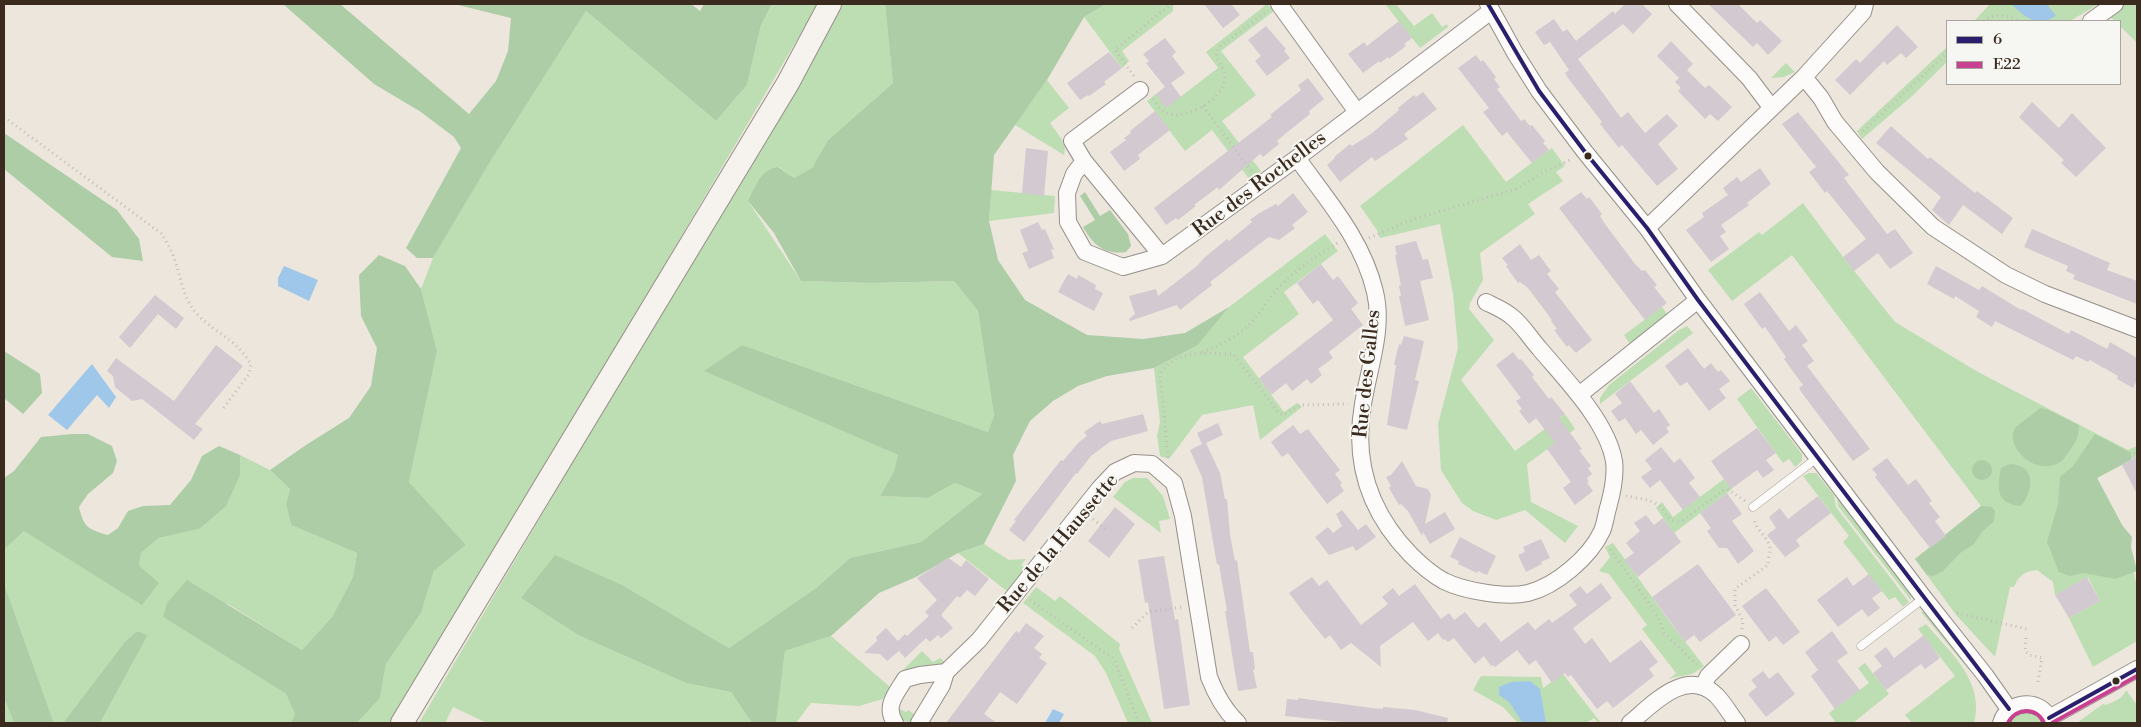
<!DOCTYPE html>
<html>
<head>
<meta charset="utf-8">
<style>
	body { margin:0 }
	#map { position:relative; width:2141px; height:727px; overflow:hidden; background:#ede6dc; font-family:"Libre Bodoni",serif }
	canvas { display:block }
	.frame { position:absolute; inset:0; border:5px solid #3b2a1e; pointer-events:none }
	.legend { position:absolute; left:1946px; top:20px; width:175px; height:65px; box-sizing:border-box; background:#f6f6f2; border:1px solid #aba49d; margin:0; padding:6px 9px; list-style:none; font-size:15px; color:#3b2a1e }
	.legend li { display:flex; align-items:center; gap:10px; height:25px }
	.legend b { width:25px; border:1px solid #aba49d }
</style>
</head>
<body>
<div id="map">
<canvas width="2141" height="727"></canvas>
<div class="frame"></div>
<ul class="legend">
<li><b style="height:6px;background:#291f6c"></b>6</li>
<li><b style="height:6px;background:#c94191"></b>E22</li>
</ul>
</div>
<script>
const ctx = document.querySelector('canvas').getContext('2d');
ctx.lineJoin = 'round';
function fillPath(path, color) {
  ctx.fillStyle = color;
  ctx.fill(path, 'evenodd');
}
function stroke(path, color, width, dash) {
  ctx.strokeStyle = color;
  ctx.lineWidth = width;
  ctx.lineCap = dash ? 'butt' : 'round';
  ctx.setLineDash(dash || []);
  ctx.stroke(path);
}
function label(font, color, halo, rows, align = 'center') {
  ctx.font = font + ' "Libre Bodoni",serif';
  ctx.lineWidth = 4;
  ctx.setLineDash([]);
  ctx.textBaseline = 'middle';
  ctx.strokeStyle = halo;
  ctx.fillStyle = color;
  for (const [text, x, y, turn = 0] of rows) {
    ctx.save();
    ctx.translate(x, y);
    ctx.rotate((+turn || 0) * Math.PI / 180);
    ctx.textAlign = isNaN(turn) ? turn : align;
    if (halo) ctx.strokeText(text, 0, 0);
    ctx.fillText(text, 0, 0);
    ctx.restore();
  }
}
fillPath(new Path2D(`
	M772,4H818L395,723H357L380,698L386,664L421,613L434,571L466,545L409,482L437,351L421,289L433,258L490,162L586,11L716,121L747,85L761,25Z
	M843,4H885L893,83L828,140L812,168L794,178L779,167L748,201L801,281L872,283L954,281L978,311L994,417L988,432L742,345L705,371L898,455L894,471L880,496L928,498L955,483L982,494L921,542L850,558L816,588L729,648L624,586L521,598L578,635L686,683L731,692L752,723H487L453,707L445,723H419Z
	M1106,4H1176L1173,6V11L1122,51L1129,61L1122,68L1084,17Z
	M1267,4L1274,11L1221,51L1256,95L1222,121L1261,171L1250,180L1212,130L1185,151L1147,101L1156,94L1167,107L1218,68L1206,52Z
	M1385,4H1396L1414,26L1432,13L1442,27L1447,24L1448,27L1420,48Z
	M1990,4H2137V43L2120,26V21H2115L2097,5L2070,21H1974Z
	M1947,47V62L1910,98L1862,139L1857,131Z
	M1786,63L1795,72L1784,77L1771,78Z
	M1047,80L1069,108L1050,123C1056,132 1068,143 1064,155L1015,125Z
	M1463,125L1506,182L1552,148L1565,166L1556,172L1563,181L1528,204L1535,214L1480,253L1483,280L1470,303L1469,309L1494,340L1461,380L1515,451L1565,414L1575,429L1527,464L1531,502L1578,526L1565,543L1525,510L1496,520L1473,511L1462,503L1441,470L1438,424L1458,348L1453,294L1440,224L1380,238L1377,230L1360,206Z
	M991,190L1055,196L1054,213L989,221Z
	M1803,203L1843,257L1895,322L1978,372L2128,450L2137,446V456L2097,478L2122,525L2137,586V641L2093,667L2069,618L2100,601L2088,577L2055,595L2053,582L2037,570C2024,572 2019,575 2014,587H2010L1995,657L1957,616L1915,559L1981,506L1792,255L1732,301L1708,270L1759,232L1762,235Z
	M1325,234L1338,251L1284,292L1299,314L1243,357L1284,412L1297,403L1302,407L1260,440L1253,405L1202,415L1169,459L1160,456L1157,436L1160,422L1154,368L1198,345L1229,307Z
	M1662,307L1668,315L1630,344L1624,335Z
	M1687,326L1693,333L1600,404V398L1609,385L1679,330Z
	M1751,388L1802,454V461L1795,467L1789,459L1783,463L1737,399Z
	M240,455L270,470L290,489L286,504L291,525L357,553L353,577L332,617L302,650L228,604L163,617L286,694L295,714L291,723H100L148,635L137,631L125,643L63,723H54L4,584V550L24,531L139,566L141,553L159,538L199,529L240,475Z
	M1809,473H1816L1834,495L1836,507L1909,602L1903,607L1895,597L1889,600L1843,542L1849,536L1803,476Z
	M1133,478H1147L1163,496L1170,519L1159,521L1161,533L1113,497L1125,482Z
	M1724,479L1732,489L1674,533L1656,508L1662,502L1673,517Z
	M1837,496L1911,592V600L1838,506Z
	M1613,543L1672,625L1704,666C1688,679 1687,673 1669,679L1676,673L1642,629L1647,625L1609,574L1599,571L1610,557L1605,547Z
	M984,544L1009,560L1026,559L1021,565L1027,569L1008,592L958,553Z
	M1036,587L1055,601L1060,596L1120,644L1119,649L1152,723H1128L1106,673L1095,656L1023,603Z
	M1921,612H1927L1977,673L1970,671Z
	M1926,624C1951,653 1985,682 1974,723H1912L1905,715L1955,676L1918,629Z
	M831,636L890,687L883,699L859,706L811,703L796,723H776L785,651Z
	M922,651L933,662L940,658L946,663L943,666L900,673Z
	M1865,663L1889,694L1853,723H1836L1829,713L1869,683L1858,668Z
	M1563,674L1601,723H1598L1594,718L1586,723H1518L1503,707L1473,690L1481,676L1541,677L1543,688Z
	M2126,690L2137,705V723H2077L2103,704L2106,705C2113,702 2124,698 2126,690Z
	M4,698L14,723H4Z
	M896,707L906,712L908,710L917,716L911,722L901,721Z
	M2026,711L2037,714L2044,723H2009L2014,715Z`), '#bddeb2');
fillPath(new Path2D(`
	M283,4H340L469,114L496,81L508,51L511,18L454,4H691L700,11L704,4H772L761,25L747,85L716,121L586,11L490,162L433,258H417L406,248L461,148L454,137L421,112L374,84Z
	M885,4H1106L1084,17L1047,80L994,155L989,221L998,260L1025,300L1087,335L1143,339L1185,333L1229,307L1198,345L1154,368L1107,376L1078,386L1053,401L1030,421L1013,455L1016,481L984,544L958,553L916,577L879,593L831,636L785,651L776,723H752L731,692L686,683L578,635L521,598L555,555L624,586L729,648L816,588L850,558L921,542L982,494L955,483L928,498L880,496L894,471L898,455L704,371L742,345L988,432L994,416L978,311L954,281L872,283L801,281L774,233L748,201C756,186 760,170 778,167L794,178L812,168L828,140L893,83Z
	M4,133L117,210L139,239L143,261L112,257L4,169Z
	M1085,192L1100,216L1110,210L1128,234L1131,246L1126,252C1105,255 1093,245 1083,227L1095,220L1080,196Z
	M379,255L405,266L421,289L437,351L409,482L466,545L434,571L421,613L386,664L380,698L357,723H291L295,714L286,694L163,617L167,603L187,580L302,650L332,617L353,577L357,553L291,525L286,504L290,489L270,470L306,445L349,418L371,386L377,348L361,316L359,275Z
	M4,351L40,374L42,393L23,414L4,398Z
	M2040,408L2046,409L2079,425C2079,435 2076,443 2070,450C2067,454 2064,460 2060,462C2036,478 2002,445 2016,427C2017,426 2038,410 2040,408Z
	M72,434H88L112,446L117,461L113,473L88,494L79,507C84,528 88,529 108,535L118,528L128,511L143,506L170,505L191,480L202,456L219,446L240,455V475L226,506L199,529L159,538L141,553L139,566L159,583L142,605L24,531L4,550V478L14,471L41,437Z
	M2095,434L2131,453V460L2097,478L2122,525L2132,537L2131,547L2137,571L2115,579L2084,573L2070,576L2059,572L2047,542L2058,504L2060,477L2073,466Z
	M1972 470a10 10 0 1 1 20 0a10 10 0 1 1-20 0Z
	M2010,464C2036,465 2034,490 2021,506C1996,504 1997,489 2001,468Z
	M1981,506L1992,507L1995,511L1994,521L1982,532L1974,544L1960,553L1943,571L1933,576L1927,575L1915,559Z
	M4,584L54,723H14L4,698Z
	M137,631L148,635L100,723H63L125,642Z`), '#adcda6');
fillPath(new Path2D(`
	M2011,4H2047L2056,16C2037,28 2025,17 2011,4Z
	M284,266L318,280L309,301L278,286V278Z
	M92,364L116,397L109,408L97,395L67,430L48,415Z
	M1530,681L1540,689L1546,723H1523L1509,702L1499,695V687L1511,682Z
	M1053,709L1064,714L1059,723H1045Z`), '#9fc7ea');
fillPath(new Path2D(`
	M1204,4H1231L1240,15L1223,28Z
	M1625,4H1642L1652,14L1633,34L1623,24L1578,59L1621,118L1628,112L1645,133L1667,114L1678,126L1658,144L1678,169L1657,186L1622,145L1619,148L1600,124L1602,122L1568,78L1565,73L1569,70L1550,42L1544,45L1535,32L1554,19L1563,32L1567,29L1576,41L1613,11L1615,14Z
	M1708,4H1738L1757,23L1760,20L1782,41L1768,55L1757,43L1753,47Z
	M1399,21L1412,38L1404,44L1406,46L1389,59L1388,57L1380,63L1379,61L1363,73L1348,54L1364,42L1367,46Z
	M1897,25L1918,47L1906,58L1901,53L1887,65L1884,61L1850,95L1835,80L1856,59L1860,63Z
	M1266,26L1286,49L1284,51L1290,58L1267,76L1255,61L1261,56L1248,40Z
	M1165,38L1176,52L1172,56L1185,73L1171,83L1181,97L1166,108L1156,94L1165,87L1146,63L1149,61L1143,54Z
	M1671,41L1693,64L1687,70L1705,88L1709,85L1732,107L1718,121L1710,114L1705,119L1678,91L1681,88L1675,82L1679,78L1657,56Z
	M1109,52L1122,68L1104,82L1106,84L1089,96L1088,95L1080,100L1067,83Z
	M1476,55L1481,62L1483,60L1496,77L1494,79L1500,87L1497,89L1521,121L1524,119L1530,126L1532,125L1545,141L1543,143L1549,150L1532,163L1507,132L1502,136L1483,112L1489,108L1458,68Z
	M1308,78L1324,99L1309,111L1310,114L1285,134L1277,141L1279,144L1263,157L1260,154L1219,190L1218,187L1194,205L1196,206L1178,220L1176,218L1166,225L1154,208L1272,117L1270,115L1301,90L1298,85Z
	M1423,92L1437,109L1404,134L1408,139L1375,161L1372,157L1340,182L1327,165L1335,158L1334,157L1350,144L1352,146L1371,134L1399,110L1398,108L1414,95L1416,97Z
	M2032,102L2059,128L2072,113L2106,148L2076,177L2061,163L2064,160L2019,117Z
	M1155,111L1170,130L1138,155L1140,159L1124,171L1110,152L1126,140L1124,138L1131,133L1130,131Z
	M1798,112L1849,175L1844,178L1887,234L1895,229L1913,253L1896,265L1890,269L1878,253L1854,271L1843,257L1866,239L1827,191L1825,193L1809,172L1816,167L1782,124Z
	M1891,126L1928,159L1930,157L1975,193L1977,191L2013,218L2002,234L1963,205L1949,225L1932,210L1941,197L1876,143Z
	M1026,148L1048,151L1044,196L1022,193Z
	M1760,168L1771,184L1747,203L1749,205L1721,225L1726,232L1720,236L1729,249L1711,262L1686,230L1704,217L1702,213L1728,195L1723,188L1737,177L1741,182Z
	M1581,192L1587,199L1589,197L1602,214L1600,216L1605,224L1635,264L1642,271L1645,270L1657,285L1654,287L1667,303L1645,320L1559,208Z
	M1293,193L1308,212L1292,225L1295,228L1279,240L1269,237L1258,245L1210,282L1212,285L1180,310L1177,305L1130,321L1129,319L1135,314L1129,296L1156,289L1158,296L1197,266L1204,258L1227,239L1229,241L1252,222L1250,220L1258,214L1276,204L1278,206Z
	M1038,222L1042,230L1045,229L1054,249L1051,250L1054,258L1029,269L1022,253L1028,251L1020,230Z
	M2032,229L2110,263L2107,270L2137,281V304L2073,279L2075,275L2066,271L2068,266L2024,247Z
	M1416,241L1423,260L1428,259L1433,278L1420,281L1429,320L1405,326L1399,296H1401L1399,286L1401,285L1395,255H1397L1395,246Z
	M1520,244L1531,260L1539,255L1551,271L1547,274L1559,289L1555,292L1592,340L1576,353L1569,345L1567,347L1554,330L1557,329L1551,321L1552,320L1528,288L1520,282L1518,283L1506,266L1508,265L1502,258Z
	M1321,264L1333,280L1338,276L1358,303L1351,309L1363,325L1329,352L1333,358L1318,369L1322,375L1311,384L1307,379L1292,391L1286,383L1271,395L1259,378L1333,320L1318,300L1313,304L1297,283Z
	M1936,266L1979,290L1982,286L2021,310L2022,309L2069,334L2071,330L2107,349L2110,342L2137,358V380L2133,388L2117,379L2118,376L2090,360L2088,362L2076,356L2073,360L1995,321L1992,327L1976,317L1979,311L1955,296L1954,299L1927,284Z
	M1068,274L1077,279L1078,275L1096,285L1095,289L1103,293L1094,311L1058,292Z
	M1760,292L1789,331L1796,325L1808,341L1802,345L1814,361L1807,366L1870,449L1853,461L1802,393L1799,388L1803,385L1784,359L1786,357L1765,327L1762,329L1744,304Z
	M155,295L184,318L176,329L158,314L130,348L119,337Z
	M1404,336L1424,341L1415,380L1419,381L1407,430L1387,425L1396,365H1394L1399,344L1401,345Z
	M216,345L243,366L195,424L203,429L194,440L142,399L132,401L115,387L113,376L107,371L116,358L174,401Z
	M1688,348L1704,369L1711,363L1718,372L1721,370L1730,381L1719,389L1726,398L1709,411L1687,382L1680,386L1665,366Z
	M1513,352L1519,360L1521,359L1534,375L1532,377L1549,399L1551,397L1565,414L1559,418L1582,449L1579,450L1591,466L1588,468L1592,474L1587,478L1589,482L1587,483L1593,491L1575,505L1563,488L1571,482L1547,449L1555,443L1536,418L1529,424L1519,411L1522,409L1516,401L1521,398L1496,365Z
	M1630,381L1654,413L1659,409L1670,425L1666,428L1669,432L1653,445L1641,430L1636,434L1625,418L1619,422L1611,411L1622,403L1615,394Z
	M1143,414L1148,431L1111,441L1091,456L1077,474L1076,473L1024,542L1009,530L1016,521L1014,520L1061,460L1063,461L1078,443L1087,436L1084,432L1100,421L1102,424Z
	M1218,423L1223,435L1206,443L1220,473L1225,499H1227L1230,535L1235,561L1237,560L1250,652H1253L1255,669L1253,670L1257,688L1238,691L1225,611H1227L1222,582L1219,564L1217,565L1202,477L1190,450L1202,444L1197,433Z
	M1293,425L1300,434L1308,429L1340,470L1335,474L1342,483L1340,485L1344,491L1327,504L1288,453L1282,457L1271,442Z
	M1757,428L1776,453L1766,460L1774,470L1763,478L1757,470L1731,489L1711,461Z
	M1661,447L1674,463L1680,458L1695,478L1689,483L1700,497L1683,510L1660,480L1650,488L1641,477L1652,469L1645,460Z
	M2137,456V494L2122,465Z
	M1887,458L1908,485L1916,479L1932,501L1929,503L1940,517L1935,521L1946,536L1930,548L1875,477L1877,475L1872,469Z
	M1402,461L1416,486L1428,489L1431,495L1425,524L1445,512L1455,529L1430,544L1423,532L1422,536L1408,511L1401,504L1399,505L1389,488L1391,486L1386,477L1391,475Z
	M1727,493L1742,514L1732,521L1754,551L1738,564L1727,548H1719L1707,531L1711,528L1700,513Z
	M1818,496L1831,513L1796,540L1800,546L1785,557L1767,535L1776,528L1769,517L1780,508L1788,519Z
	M1115,507L1135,524L1109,558L1088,541Z
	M1342,510L1358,530L1366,524L1376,537L1356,551L1353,546L1329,555L1315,537L1328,527L1333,533L1342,526L1336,514Z
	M1646,515L1654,525L1663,518L1681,542L1638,577L1624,560L1634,553L1626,543L1640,531L1634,523Z
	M1460,537L1496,556L1487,575L1478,571L1477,573L1458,564L1459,561L1450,557Z
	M1541,539L1550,558L1541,562L1542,564L1526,572L1518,555L1525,552L1523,547Z
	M1164,556L1175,620L1178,619L1190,705L1164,709L1148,602L1145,603L1138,560Z
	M946,559H950L961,567L966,560L989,579L975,596L967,590L960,598L957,596L941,615L953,628L941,638L938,635L930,642L926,638L905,658L899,651L887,661L880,654L864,653L877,641L876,637L886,628L898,641L905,634L907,636L929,616L925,612L937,600L917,578Z
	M1698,564L1736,615L1700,642L1694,635L1685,642L1652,597Z
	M1869,574L1882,591L1872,598L1880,608L1868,617L1862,609L1838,627L1817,600L1847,577L1853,586Z
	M1312,577L1319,586L1327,580L1361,625L1388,604L1382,597L1393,588L1399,596L1415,584L1441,619L1449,613L1454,620L1465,612L1478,628L1485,622L1501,642L1528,622L1535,630L1549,619L1552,623L1577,605L1569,595L1580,586L1587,594L1601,583L1612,598L1573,628L1585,644L1592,638L1610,663L1641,640L1658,662L1649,669L1654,676L1613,708L1607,701L1597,709L1571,675L1568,677L1565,673L1552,683L1536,660L1529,665L1517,650L1495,667L1493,665L1491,666L1484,656L1475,664L1454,638L1448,642L1445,639L1443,640L1438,633L1428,641L1413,622L1380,646L1381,667L1351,643L1341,650L1330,635L1325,639L1301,609L1289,593Z
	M2087,577L2100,601L2069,618L2055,595Z
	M1766,588L1800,632L1783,645L1776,636L1769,642L1742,606Z
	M1026,623L1044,636L1034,648L1042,654L1039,658L1047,663L1017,704L1000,692L984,714L997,723H946L1016,631L1019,633Z
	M1832,631L1848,653L1837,661L1860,690L1835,709L1811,676L1818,670L1805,652Z
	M1924,635L1940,658L1925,669L1921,664L1886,690L1873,673L1882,666L1874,656L1886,647L1894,658Z
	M1763,671L1769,679L1778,672L1795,694L1766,717L1748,694L1757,687L1751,680Z
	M1298,698L1372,708L1383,709V707L1415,710L1448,718L1447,723H1343V722L1285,716L1287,699L1298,700Z`), '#d3c9d0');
const service = new Path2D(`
	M1753,507L1817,458
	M1861,646L1924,598`);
const minor = new Path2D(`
	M1279,4L1357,112
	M1488,4L1515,53L1539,91L1585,152L1647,228L1698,300L1924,598L1985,675L2009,709
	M1677,4L1749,78L1771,107
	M2091,21L2115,4
	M1804,77L1863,12L1865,4
	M1140,90L1072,141L1084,161L1162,256
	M1297,158C1327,200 1363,240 1375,292C1384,329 1369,367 1363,404C1353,462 1370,513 1411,555C1420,564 1433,575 1444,581C1464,591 1506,598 1528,593C1556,586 1590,557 1602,531C1605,524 1606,515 1608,508C1612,494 1616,476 1614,461C1607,421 1565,379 1539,348C1530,338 1522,324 1511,316C1504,310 1494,306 1486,302
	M1084,161L1074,174L1067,193L1068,222L1085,252L1123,267L1162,256L1297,158L1491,11
	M1647,228L1804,77L1821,98L1835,122L1877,172L1933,227L2006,275L2045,294L2137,329
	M1579,395L1698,300
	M1703,686L1708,676L1741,644
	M2049,718L2137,669
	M895,723C884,706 896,694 905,679L920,675L946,672
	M919,723L942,685L946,672L979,640L1099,489L1115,472L1134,463L1152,464L1174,483L1183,516L1209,677C1216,695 1224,710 1238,723
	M1630,723C1653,704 1686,667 1716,695C1724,703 1730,714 1737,723
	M2001,723C2008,699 2044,697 2051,723`);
const secondary = new Path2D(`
	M402,723L788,83L830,4`);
stroke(service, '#958f88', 9);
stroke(minor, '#958f88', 18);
stroke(secondary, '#958f88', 24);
stroke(new Path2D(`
	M1983,21C1994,13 2006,14 2018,21
	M1134,76L1115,50L1171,4
	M1153,99C1157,104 1160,111 1166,113C1186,121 1223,100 1225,78C1225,69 1220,64 1216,57L1218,48L1266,12
	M1203,106L1252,172
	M4,117L162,234C166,242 172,250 174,258C182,279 182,298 198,315C216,334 238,340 251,365L249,374L222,410
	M1863,131L1947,53
	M1369,238L1408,221L1519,188L1542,173L1572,159
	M1202,352C1224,344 1241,335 1256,317C1265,307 1271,295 1280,286C1298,268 1318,255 1339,242
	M1168,457L1160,374C1176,349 1206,353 1233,354L1279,413L1283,415L1300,405L1348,404
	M2112,465L2137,452
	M1626,496C1635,498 1651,499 1658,505C1669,512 1666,525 1683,520L1724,490L1727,489L1745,501
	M1093,519L1107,530
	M1610,549L1657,615L1664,633L1697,665
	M1030,600L1114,659L1139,723
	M1957,613L2027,629
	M1132,628L1148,612L1182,607
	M1742,629L1743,621L1735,605V589L1768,565C1768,560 1770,553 1770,548C1768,536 1755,530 1754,518
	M2026,638L2025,651L2029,655L2042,658L2038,682`), '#c0bdba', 3, [1, 4]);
stroke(service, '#fcfbfa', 8);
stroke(minor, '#fcfbfa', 16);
stroke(secondary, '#f6f3ef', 22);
stroke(new Path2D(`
	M1488,4L1539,91L1585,152L1647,228L1698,300L2009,709
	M2049,718L2137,669`), '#291f6c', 4);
stroke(new Path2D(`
	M2008,723C2016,707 2037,707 2044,723
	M2052,723L2137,676`), '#c94191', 4);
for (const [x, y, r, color] of [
	[1588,156,4.5,"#3b2a1e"],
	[2116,681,4.5,"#3b2a1e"]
]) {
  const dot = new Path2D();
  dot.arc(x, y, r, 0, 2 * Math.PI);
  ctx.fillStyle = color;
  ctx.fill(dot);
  stroke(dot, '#f6f6f2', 2);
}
label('20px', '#3b2a1e', '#f6f6f2', [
	["Rue des Rochelles",1260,185,-37],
	["Rue des Galles",1368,374,-84],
	["Rue de la Haussette",1059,544,-50]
]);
</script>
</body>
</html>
